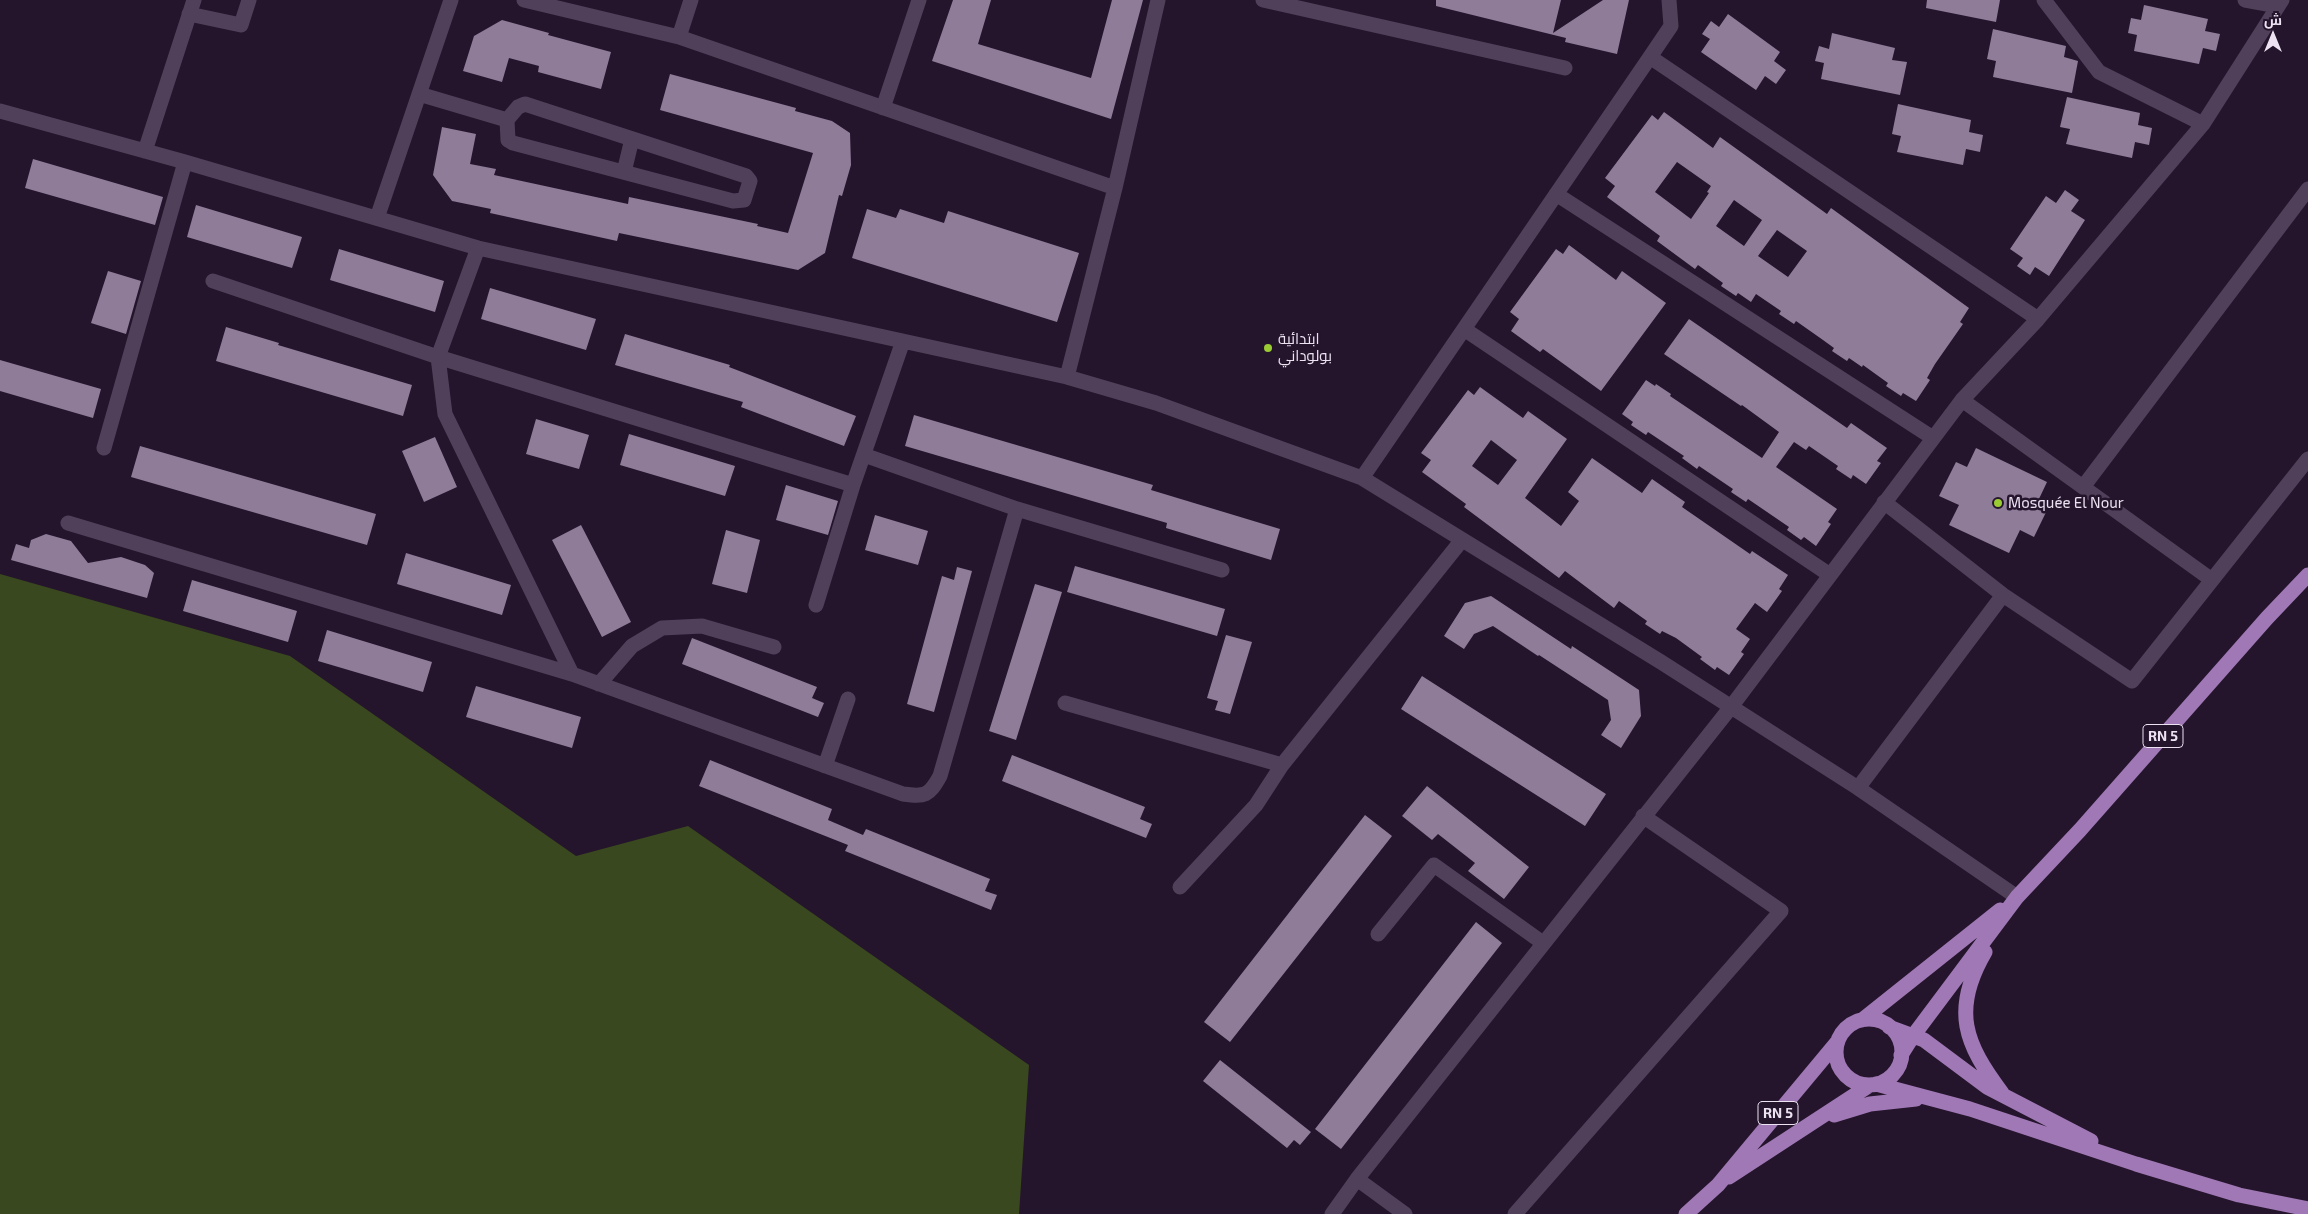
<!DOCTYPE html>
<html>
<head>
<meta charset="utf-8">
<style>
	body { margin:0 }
	#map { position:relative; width:2308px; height:1214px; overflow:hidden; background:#24152c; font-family:"Exo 2",Cairo,sans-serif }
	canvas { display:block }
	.north { position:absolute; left:2248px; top:10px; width:50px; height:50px; -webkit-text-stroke:4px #24152c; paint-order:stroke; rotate:0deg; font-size:14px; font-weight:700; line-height:20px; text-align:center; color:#ece2f2 }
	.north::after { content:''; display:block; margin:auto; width:18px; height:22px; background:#ece2f2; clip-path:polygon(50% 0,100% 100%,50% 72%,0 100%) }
</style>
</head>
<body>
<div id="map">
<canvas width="2308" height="1214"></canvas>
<div class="north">ش</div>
</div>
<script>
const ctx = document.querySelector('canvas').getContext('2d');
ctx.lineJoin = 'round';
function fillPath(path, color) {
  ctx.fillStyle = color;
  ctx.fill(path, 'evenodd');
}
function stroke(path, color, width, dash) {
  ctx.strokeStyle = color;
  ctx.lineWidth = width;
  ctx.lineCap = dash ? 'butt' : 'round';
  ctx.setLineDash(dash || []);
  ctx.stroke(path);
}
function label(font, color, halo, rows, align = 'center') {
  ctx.font = font + ' "Exo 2",Cairo,sans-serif';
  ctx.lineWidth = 5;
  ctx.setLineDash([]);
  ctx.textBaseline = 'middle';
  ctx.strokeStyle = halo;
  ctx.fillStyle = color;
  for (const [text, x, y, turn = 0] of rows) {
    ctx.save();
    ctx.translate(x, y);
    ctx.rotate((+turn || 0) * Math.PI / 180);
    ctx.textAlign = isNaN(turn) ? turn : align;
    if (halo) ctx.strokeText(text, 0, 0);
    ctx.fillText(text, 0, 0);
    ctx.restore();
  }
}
fillPath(new Path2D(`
	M0,574L290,656L576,856L688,826L1029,1065L1019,1214H0Z`), '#39481e');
fillPath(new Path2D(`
	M953,0H991L978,44L1091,78L1112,0H1143L1111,119L932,61Z
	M1436,0H1561L1553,33L1603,0H1629L1617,54L1565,42L1566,38L1436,6Z
	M1927,0H2000L1996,22L1926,8Z
	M2144,5L2208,19L2205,31L2220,34L2216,51L2203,48L2199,64L2134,51L2137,35L2128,33L2131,18L2141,20Z
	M1728,14L1780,52L1774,61L1786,70L1776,84L1765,76L1756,90L1701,52L1710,39L1702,34L1711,21L1719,27Z
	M502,20L549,33L548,35L611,52L601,89L538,72L539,66L509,58L502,82L463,71L474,36Z
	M1993,29L2066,46L2064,57L2078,61L2072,93L1993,77L1996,61L1987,59Z
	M1832,33L1895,48L1892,60L1907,62L1900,95L1821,79L1824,63L1815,61L1819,46L1829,49Z
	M670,74L796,108L795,111L832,121L850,133L851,165L842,196L839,195L825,253L798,270L619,233L617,241L490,213L491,209L452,201L433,175L442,127L476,134L470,164L496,169L494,175L628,204L629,197L758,224L757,226L788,233L813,153L660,110Z
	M2067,97L2140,113L2138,125L2152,128L2149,145L2135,142L2132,158L2066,144L2070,129L2060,127Z
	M1898,104L1971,120L1969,132L1983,135L1980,152L1966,149L1963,165L1897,152L1901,136L1892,134Z
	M1664,112L1713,148L1720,137L1827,214L1831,208L1969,308L1960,322L1963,324L1935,364L1927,378L1930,380L1916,401L1903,393L1901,396L1886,386L1888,383L1863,365L1862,367L1849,358L1847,361L1832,351L1834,348L1823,340L1796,321L1794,324L1779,314L1781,311L1756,294L1751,302L1738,293L1736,296L1721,286L1723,283L1698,265L1695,269L1657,241L1660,236L1607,197L1615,186L1605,178L1652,115L1658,120ZM1677,162L1711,186L1707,192L1709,193L1691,219L1655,192ZM1734,200L1762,220L1744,246L1716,226ZM1777,230L1807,251L1788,277L1758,256Z
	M33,159L163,197L155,225L25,188Z
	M2065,190L2079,200L2071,211L2085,220L2049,276L2035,267L2030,275L2017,266L2023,258L2010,249L2046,196L2056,203Z
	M196,205L302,237L292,268L187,237Z
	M867,209L896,218L900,209L944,223L948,211L1079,253L1057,322L852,258Z
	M1569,245L1616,280L1622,271L1666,303L1601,391L1543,349L1540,352L1511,331L1519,319L1510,312L1556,249L1563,254Z
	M339,249L444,281L435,312L330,280Z
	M108,271L141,281L126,334L91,323Z
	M490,288L596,319L586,350L481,319Z
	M1689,319L1847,428L1851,423L1887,448L1877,461L1881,463L1866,484L1853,475L1851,479L1836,469L1838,466L1809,446L1806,450L1794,442L1776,467L1837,509L1828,522L1831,524L1816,546L1804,537L1801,540L1787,530L1789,527L1748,499L1746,502L1731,492L1733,489L1699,466L1697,469L1682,458L1684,456L1648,432L1646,435L1631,425L1633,422L1622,414L1646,380L1655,386L1656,384L1671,394L1670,396L1762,458L1779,432L1742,405L1741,406L1664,354Z
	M226,327L279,343L278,345L412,385L403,416L216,361Z
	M625,334L730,365L729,367L856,416L844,446L741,407L743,402L615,365Z
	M0,360L101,389L93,418L0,391Z
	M1480,387L1523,418L1528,411L1567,439L1525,498L1561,526L1579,501L1568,492L1592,458L1642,493L1652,479L1685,502L1682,507L1750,554L1752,551L1788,575L1779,589L1782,591L1767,612L1755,603L1736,629L1750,639L1741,652L1744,654L1729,675L1717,667L1715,670L1700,659L1702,657L1676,638L1662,631L1660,634L1645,624L1647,621L1619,601L1614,608L1565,571L1559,578L1464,507L1466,504L1422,472L1431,460L1421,453L1468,390L1474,395ZM1491,440L1517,460L1498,485L1472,466Z
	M914,415L1153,485L1151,490L1280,529L1271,560L1166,528L1167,523L905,446Z
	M536,419L589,435L579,469L526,454Z
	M629,434L735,466L725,496L620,465Z
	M435,437L457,487L424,502L402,451Z
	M140,446L376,514L367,545L131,477Z
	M1976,448L2047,482L2038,501L2049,506L2034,537L2020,530L2009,553L1949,525L1959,505L1939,496L1956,462L1967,467Z
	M786,485L838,501L828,535L776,520Z
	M875,515L928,531L918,565L865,550Z
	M581,525L631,622L602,637L552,540Z
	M726,530L760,540L747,593L712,584Z
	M46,534L71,541L88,563L121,557L145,565L154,573L147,598L11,560L16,544L29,548L31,540Z
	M406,553L511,585L502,615L397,584Z
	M1075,566L1225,609L1217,636L1067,592Z
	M957,567L972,571L934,712L907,704L942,576L954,580Z
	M192,580L297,611L288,642L183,611Z
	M1035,584L1062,592L1016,740L989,731Z
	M1491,596L1571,649L1572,646L1639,690L1641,716L1621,748L1601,735L1611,720L1608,700L1539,655L1538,656L1493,626L1474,634L1464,649L1444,636L1465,603Z
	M327,630L432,662L423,692L318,661Z
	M1226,635L1252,642L1230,714L1215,710L1218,701L1207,698Z
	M692,638L817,687L812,698L824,703L818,717L682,664Z
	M1422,676L1606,794L1585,826L1401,709Z
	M476,686L581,717L572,748L466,717Z
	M1012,755L1145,807L1140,819L1152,824L1146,838L1002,781Z
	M710,760L832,809L828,820L863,835L866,829L990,879L985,891L997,895L991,910L845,851L848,845L699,786Z
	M1427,786L1529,867L1504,899L1468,871L1475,863L1438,834L1432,840L1402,816Z
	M1365,815L1392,836L1230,1042L1204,1022Z
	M1476,922L1502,943L1341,1149L1315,1129Z
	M1220,1060L1311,1132L1300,1145L1294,1140L1287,1148L1203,1081Z`), '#8f7c99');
stroke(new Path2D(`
	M524,0L679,37L691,0
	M1263,0L1565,68
	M2044,0L2099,72L2203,124
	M2245,0L2278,6
	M189,14L241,25L249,0
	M679,37L1115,188L1158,0
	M1650,57L1671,26L1669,0
	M419,94L507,120
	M525,104L746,176L750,181L744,200L733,201L513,143L508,140L507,120L518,107Z
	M883,108L919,0
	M0,111L185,162L478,248L1067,377L1156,403L1362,478L1661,662L1858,788L2017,897
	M145,151L194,0
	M624,172L632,139
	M1556,194L1933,438
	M377,218L451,0
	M213,281L438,357L478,248
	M1464,329L1830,575
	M1067,377L1115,188
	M1962,400L2212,580
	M104,448L185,162
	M864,455L1017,509L1222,570
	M1362,478L1650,57L2038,319
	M2083,487L2308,189
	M1884,502L2003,595L2132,681L2308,459
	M68,523L572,674L445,414L438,357L853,485L903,341
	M816,605L853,485
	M572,674L903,794C925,797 929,796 940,776L1017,509
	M599,684L632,646L662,628L702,626L774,647
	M1065,703L1282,765L1462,540
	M825,766L848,699
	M1858,788L2003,595
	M1180,887L1256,805L1282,765
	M1378,934L1434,865L1543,943
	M1332,1214L1357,1179
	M1405,1214L1357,1179L1731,707L1962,400L2038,319L2203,124L2282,0
	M1515,1214L1781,911L1643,816`), '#51405a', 15);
stroke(new Path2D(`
	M1985,952C1951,1010 1965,1044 2002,1093
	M1836 1052a33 33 0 1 1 66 0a33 33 0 1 1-66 0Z
	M1862,1020L2000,910
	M1889,1027L1924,1040L1987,1087L2091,1141
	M1901,1055L1913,1036L2017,897L2080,830L2267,618L2308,575
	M1876,1084L1970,1109L2136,1164L2239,1195L2308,1209
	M1834,1115L1870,1104L1916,1099
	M1729,1177L1870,1085
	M1686,1214L1718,1185L1838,1041`), '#a078b6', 15);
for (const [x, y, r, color] of [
	[1268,348,5,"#9bcb33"],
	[1998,503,5,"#9bcb33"]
]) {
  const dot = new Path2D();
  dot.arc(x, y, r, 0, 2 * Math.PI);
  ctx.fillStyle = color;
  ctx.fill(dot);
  stroke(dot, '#24152c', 2);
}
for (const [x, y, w] of [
	[2163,736,40],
	[1778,1113,40]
]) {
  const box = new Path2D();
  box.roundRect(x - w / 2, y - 11.5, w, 23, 4);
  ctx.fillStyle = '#24152c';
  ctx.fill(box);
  stroke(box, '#ece2f2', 1);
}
label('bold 14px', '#ece2f2', null, [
	["RN 5",2163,736],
	["RN 5",1778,1113]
]);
label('15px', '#ece2f2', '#24152c', [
	["ابتدائية",1278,339],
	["بولوداني",1278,356],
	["Mosquée El Nour",2008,503]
], 'left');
</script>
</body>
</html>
